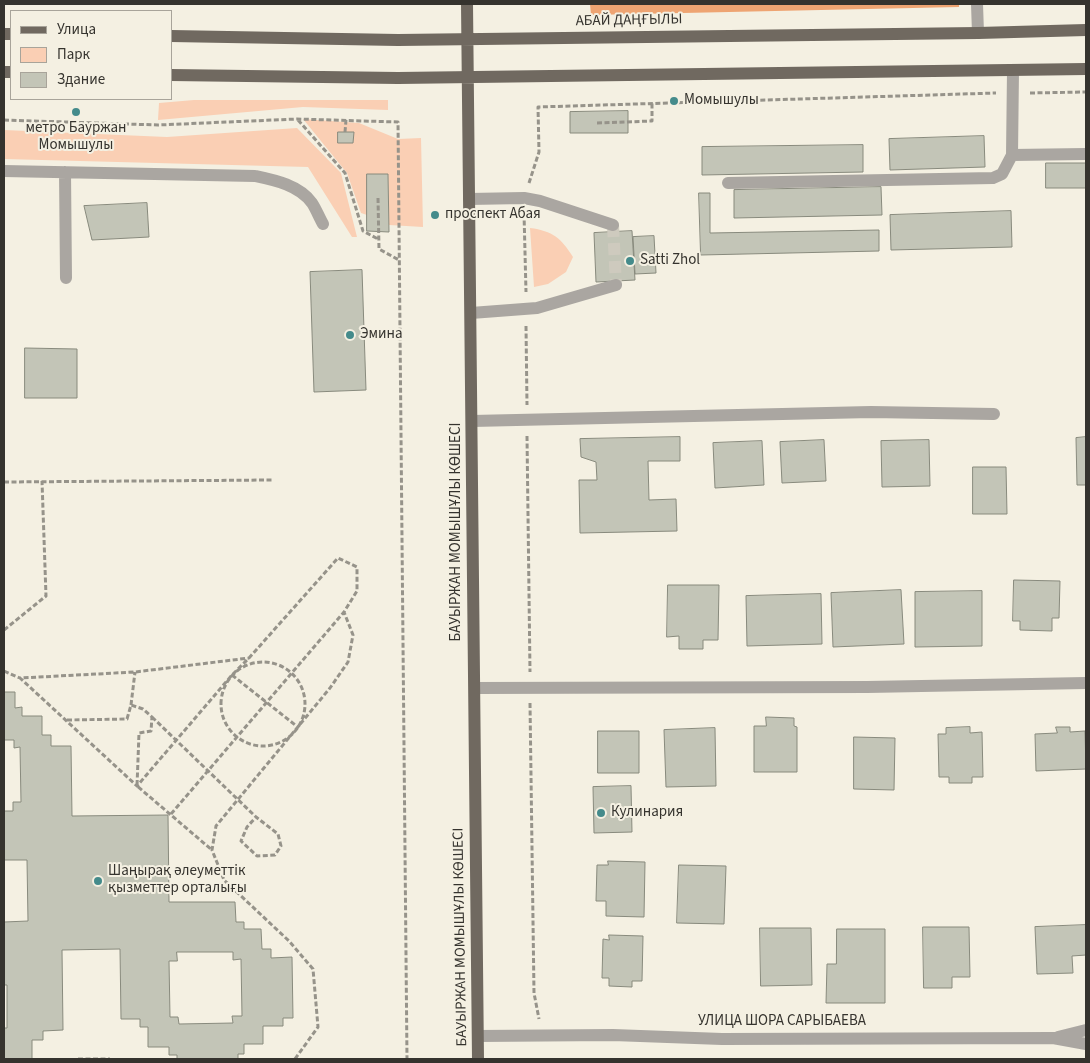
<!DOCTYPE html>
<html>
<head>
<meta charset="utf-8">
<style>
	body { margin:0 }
	#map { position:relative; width:1090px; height:1063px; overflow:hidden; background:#f4f0e2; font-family:"Source Sans 3",sans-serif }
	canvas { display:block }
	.frame { position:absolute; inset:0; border:5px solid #35332e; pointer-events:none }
	.legend { position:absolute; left:10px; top:10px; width:162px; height:90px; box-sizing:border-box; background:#f4f0e2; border:1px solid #a8a49a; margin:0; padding:6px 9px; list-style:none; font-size:15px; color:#35332e }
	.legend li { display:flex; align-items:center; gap:10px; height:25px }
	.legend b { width:25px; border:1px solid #a8a49a }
</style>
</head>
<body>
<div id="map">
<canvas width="1090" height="1063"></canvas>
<div class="frame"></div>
<ul class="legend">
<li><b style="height:6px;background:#706960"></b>Улица</li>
<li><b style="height:14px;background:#facfb4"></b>Парк</li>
<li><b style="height:14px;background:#c3c5b7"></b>Здание</li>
</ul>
</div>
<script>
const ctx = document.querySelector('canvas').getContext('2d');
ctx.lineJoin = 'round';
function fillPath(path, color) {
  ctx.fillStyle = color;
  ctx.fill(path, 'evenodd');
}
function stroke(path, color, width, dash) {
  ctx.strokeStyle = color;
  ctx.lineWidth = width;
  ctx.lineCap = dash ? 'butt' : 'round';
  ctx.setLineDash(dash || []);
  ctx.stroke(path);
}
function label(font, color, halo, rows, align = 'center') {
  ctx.font = font + ' "Source Sans 3",sans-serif';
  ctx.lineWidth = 4;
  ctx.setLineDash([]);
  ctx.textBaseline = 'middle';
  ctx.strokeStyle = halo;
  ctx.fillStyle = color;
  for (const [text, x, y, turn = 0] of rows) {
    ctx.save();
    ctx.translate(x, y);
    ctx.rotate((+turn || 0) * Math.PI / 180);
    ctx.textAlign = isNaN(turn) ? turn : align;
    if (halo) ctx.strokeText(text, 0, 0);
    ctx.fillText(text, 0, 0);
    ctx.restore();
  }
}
fillPath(new Path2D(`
	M194,100H388V110L303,107L158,120L159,103Z
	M303,119L359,123L398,139L421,138L423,227L389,225L388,174H367V215L361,213L347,173Z
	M297,128L341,173L357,237H352L308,167L4,159V130L167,137Z
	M530,228C553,231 561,238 573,257L566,272L548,284L534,287Z`), '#facfb4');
fillPath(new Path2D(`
	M590,4H959V7L591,15Z`), '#eea472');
const building = new Path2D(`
	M628,111V133H570V112Z
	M338,132H354L353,143H338Z
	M984,136L985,167L890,170L889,139Z
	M863,145V172L702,175V147Z
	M1046,163H1086V188H1046Z
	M367,174H388L389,232L367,231Z
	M881,187L882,215L734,218V190Z
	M699,193H710V233L879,230V251L701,255Z
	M147,203L149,237L92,240L84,206Z
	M1011,211L1012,247L891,250L890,215Z
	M632,231L635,280L596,282L594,233Z
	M654,236L656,273L635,274L633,237Z
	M362,270L366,390L314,392L310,272Z
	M25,348L77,349V398H25Z
	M680,437V461H648L649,500L676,499L677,531L580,533L579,480H597L596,462L581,457L580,439Z
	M1086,437V485H1077L1076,438Z
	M824,440L826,481L782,483L780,442Z
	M929,440L930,486L882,487L881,441Z
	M762,441L764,485L715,488L713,443Z
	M973,467H1006L1007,514H973Z
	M1014,580L1060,581L1059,618H1052V631L1020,630V621H1013Z
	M668,585H719L718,640H703V649H679V636L667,637Z
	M901,590L904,644L833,647L831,593Z
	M982,591V646L915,647V592Z
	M821,594L822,644L747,646L746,596Z
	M4,692H15V708L22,707V716H42V735H51V746H71L72,816L168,815L169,902H235L236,922H244V929H261L262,949H271V958L292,957L293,1018H283V1026H263V1044H244V1054H238V1059H177V1055H169V1047H148V1027H140V1019H121L120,949L62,950L63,1030L43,1031V1040H32V1059H4V1028H7V985H4V922L28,921L27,860H4V811H13V802H21L20,747L14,748V740H4ZM177,952H233V960L241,959L242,1016H232L233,1023L179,1024L178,1017H170L169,961H177Z
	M766,717L794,718V726L797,727V772H754V726H766Z
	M970,727V733L982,732L983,777H972V783H949V777H939L938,734H946V728Z
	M1056,727H1070V732L1085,731L1086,769L1036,771L1035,734L1057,733Z
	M715,728L716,786L666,787L664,730Z
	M598,731H639V773H598Z
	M854,737L895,738L894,790L854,789Z
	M631,786L632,832L594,833L593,787Z
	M608,861L645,862L644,917L606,916V901H596L597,865H608Z
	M679,865L726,866L724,924L677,923Z
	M1086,925V955L1072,956L1073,973L1037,974L1035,927Z
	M923,927H969L970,977H952V988H924Z
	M760,928H811L812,985L761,986Z
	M837,929H885V1003H826L827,964H836Z
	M609,935L643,936L642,981H632V987L609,986V978H602L603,939L609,940Z`);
fillPath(building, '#c3c5b7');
stroke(building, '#888a7d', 1);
stroke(new Path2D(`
	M613,225L616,285`), '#cecabe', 12, [12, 6]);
stroke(new Path2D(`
	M1030,93L1086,92
	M4,120L158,125L297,119L398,122L407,1059
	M298,120L345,173L363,231L378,239
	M597,123L652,121V102
	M345,132L346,120
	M529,183L539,152L538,107L996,93
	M378,198L379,249L399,260
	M524,213L526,292
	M526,326L527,405
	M527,436L530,672
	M4,482L272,480
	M4,630L46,596L42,481
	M221 704a42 42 0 1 1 84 0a42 42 0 1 1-84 0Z
	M4,671L20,678
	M232,675L299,728
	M530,703L534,993L539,1019
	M131,705L135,672
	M152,717L256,817L278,834L281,846L275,855L257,856L241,841L247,827L256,817
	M67,720L127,719L131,705L143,709L152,717L151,731L139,733L137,786L212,850
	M171,814L344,612L357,591V567L338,558L249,658L232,675L137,786L20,678L135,672L249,658
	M78,1059H110
	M295,1059L318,1027L313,969L289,941L224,880L212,850L216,826L330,688L348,662L353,635L344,612`), '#96938a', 3, [5, 2.5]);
stroke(new Path2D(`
	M977,4L978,33
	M1012,155L1086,154
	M4,171L255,176C274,180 299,185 312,203C316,209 319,217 323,224
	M65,172L66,278
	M728,183L993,178L1002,174L1012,155L1013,71
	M469,199L524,198L540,201L613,225
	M471,313L537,308L616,285
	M472,421L871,412L994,414
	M475,688L867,687L1086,683
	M478,1036L613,1035L722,1039L1053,1038L1086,1044
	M1058,1037L1086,1030`), '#aaa6a1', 12);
stroke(new Path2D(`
	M467,4L478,1059
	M4,34H11
	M171,36L398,40L978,33L1086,30
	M4,72H11
	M171,75L398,78L1086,69`), '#706960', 12);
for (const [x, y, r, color] of [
	[674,101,5,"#448b8b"],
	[76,112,5,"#448b8b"],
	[435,215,5,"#448b8b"],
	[630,261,5,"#448b8b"],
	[350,335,5,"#448b8b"],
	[601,813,5,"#448b8b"],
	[98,881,5,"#448b8b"]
]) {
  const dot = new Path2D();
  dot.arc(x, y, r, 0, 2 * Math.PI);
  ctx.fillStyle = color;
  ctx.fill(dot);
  stroke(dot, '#f4f0e2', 2);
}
label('15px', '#35332e', '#f4f0e2', [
	["АБАЙ ДАҢҒЫЛЫ",629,21,-1],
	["БАУЫРЖАН МОМЫШҰЛЫ КӨШЕСІ",457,532,-90],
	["БАУЫРЖАН МОМЫШҰЛЫ КӨШЕСІ",461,937,-91],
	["УЛИЦА ШОРА САРЫБАЕВА",782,1022]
]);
label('15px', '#35332e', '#f4f0e2', [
	["Момышулы",684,101],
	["метро Бауржан",76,129,"center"],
	["Момышулы",76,146,"center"],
	["проспект Абая",445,215],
	["Satti Zhol",640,261],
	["Эмина",360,335],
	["Кулинария",611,813],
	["Шаңырақ әлеуметтік",108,872],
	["қызметтер орталығы",108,889]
], 'left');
</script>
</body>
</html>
